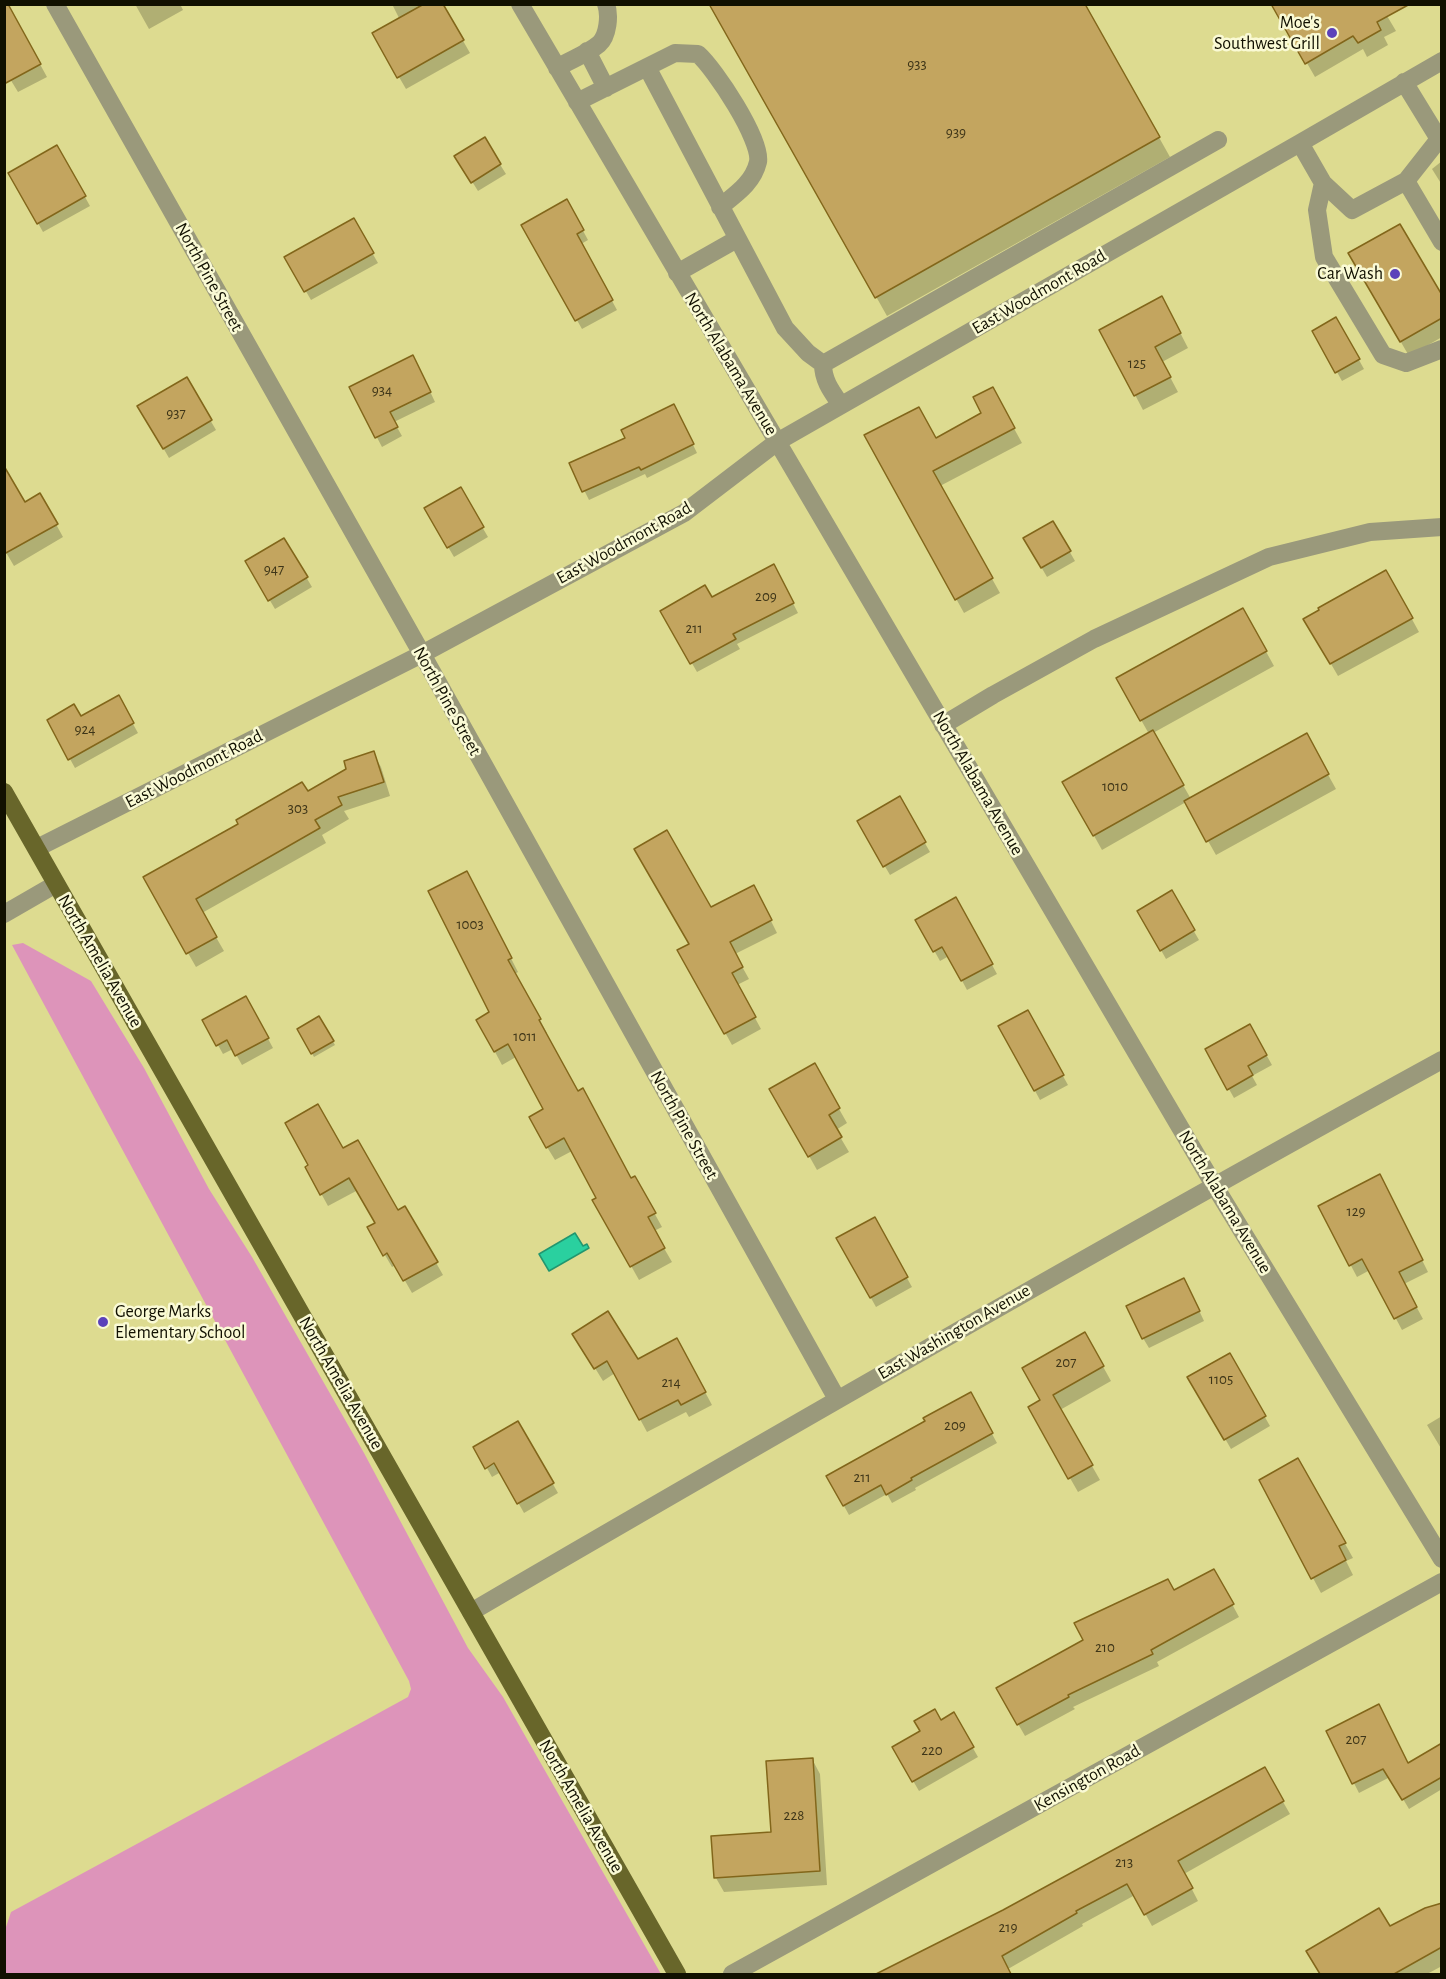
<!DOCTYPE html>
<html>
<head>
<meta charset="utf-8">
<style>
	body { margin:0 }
	#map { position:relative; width:1446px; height:1979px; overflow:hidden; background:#dddb90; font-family:"Alegreya Sans",sans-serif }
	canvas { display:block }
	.frame { position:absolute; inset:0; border:6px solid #111000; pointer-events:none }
</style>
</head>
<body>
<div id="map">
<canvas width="1446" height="1979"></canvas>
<div class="frame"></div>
</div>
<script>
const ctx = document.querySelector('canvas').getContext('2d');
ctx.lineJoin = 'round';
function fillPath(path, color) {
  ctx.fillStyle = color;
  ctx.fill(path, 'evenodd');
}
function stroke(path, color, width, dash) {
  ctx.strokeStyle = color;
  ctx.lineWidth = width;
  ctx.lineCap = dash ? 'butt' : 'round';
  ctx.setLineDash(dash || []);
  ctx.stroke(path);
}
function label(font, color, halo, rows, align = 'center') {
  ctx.font = font + ' "Alegreya Sans",sans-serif';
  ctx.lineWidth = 5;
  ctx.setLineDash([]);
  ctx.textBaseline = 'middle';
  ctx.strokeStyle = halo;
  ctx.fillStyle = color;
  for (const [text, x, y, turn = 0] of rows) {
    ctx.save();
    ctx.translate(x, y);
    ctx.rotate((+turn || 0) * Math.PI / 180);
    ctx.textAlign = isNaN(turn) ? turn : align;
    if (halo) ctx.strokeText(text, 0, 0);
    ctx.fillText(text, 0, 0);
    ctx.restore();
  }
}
fillPath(new Path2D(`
	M23,943L91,981L144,1068L209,1189L252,1257L364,1453L468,1648L503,1697L661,1974H5V1930L11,1912L366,1720L408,1697L411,1689L409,1681L12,945Z`), '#dd94ba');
const water = new Path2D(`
	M575,1233L583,1246L587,1244L589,1248L549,1271L539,1254Z`);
fillPath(water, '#2ad09f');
stroke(water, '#22966f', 1.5);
fillPath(new Path2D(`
	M7,4L47,77L18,92L4,69Z
	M135,4H180L183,10L149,29Z
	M392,4H442L470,53L406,89L374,34L400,20Z
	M711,4H1084L1170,157L887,316Z
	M1273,4H1380L1396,31L1384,37L1388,45L1367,57L1363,49L1315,77Z
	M484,139L506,174L478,191L456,156Z
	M57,147L90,206L43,232L10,173Z
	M1442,161V185L1432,169Z
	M567,201L588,240L581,244L617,310L582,329L523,225Z
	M353,220L378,263L311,300L286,257Z
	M1350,254L1442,298V337L1409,356Z
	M1170,313L1188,348L1162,362L1178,392L1143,410L1101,330Z
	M1336,319L1364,369L1342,381L1314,331Z
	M418,366L435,402L394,422L402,436L382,447L351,388Z
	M186,379L216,430L169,458L139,406Z
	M1000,403L1022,443L940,486L1000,593L964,613L866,436L936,439Z
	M678,414L697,453L647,478L645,474L589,500L571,464Z
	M460,489L488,537L454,557L426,509Z
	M40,495L63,537L14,566L4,549L25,504Z
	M1053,523L1075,561L1047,577L1025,539Z
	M284,540L312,587L275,609L247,562Z
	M1386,572L1419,632L1338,676L1305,619Z
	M779,576L798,613L737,644L740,649L697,672L662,611L712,599Z
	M1243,610L1274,666L1153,733L1191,799L1306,735L1336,789L1216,855L1186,802L1102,850L1064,782L1149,734L1118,679Z
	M118,697L138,733L75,768L49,721L80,718Z
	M373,753L381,767L390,796L344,811L349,819L322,835L326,843L202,913L224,951L196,967L145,878L307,793Z
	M899,798L930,852L890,875L859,822Z
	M474,886L518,972L515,974L547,1033L545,1034L577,1093L631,1180L635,1178L662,1227L654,1231L672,1262L639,1280L594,1200L598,1198L572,1151L555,1160L547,1147L545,1110L516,1057L502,1065L478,1020L491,1013Z
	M1171,892L1199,940L1166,959L1139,911Z
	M760,899L777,933L735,954L749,979L737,985L761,1029L732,1045L680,951Z
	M956,899L997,974L967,990L949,956L940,961L917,920Z
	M251,1007L273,1048L242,1065L233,1049L223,1054L204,1020Z
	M1027,1012L1068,1085L1040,1100L1000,1026Z
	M319,1018L335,1045L314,1057L299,1029Z
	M1250,1026L1272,1065L1252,1076L1257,1085L1234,1098L1207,1050Z
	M814,1065L847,1123L836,1130L849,1152L817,1170L772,1090Z
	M342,1150L398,1212L405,1208L443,1275L412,1293L396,1265L392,1267L369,1228L377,1224L358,1190L328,1206L307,1168Z
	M1386,1188L1428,1272L1404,1284L1423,1319L1402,1330L1370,1270L1357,1277L1320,1207Z
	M874,1219L912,1287L876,1307L838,1239Z
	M1189,1289L1204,1321L1149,1348L1143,1338Z
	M1085,1334L1111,1381L1060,1410L1100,1480L1078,1492L1030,1408L1042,1401Z
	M582,1347L637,1361L684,1353L712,1405L689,1417L686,1412L647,1432L615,1373L603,1381Z
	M1229,1355L1270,1426L1231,1449L1190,1378Z
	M970,1394L997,1443L915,1488L916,1490L892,1503L887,1494L849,1515L828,1477L927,1422Z
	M1442,1416V1450L1427,1425Z
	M518,1423L558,1493L524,1513L501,1472L492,1477L475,1447Z
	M1298,1460L1353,1558L1346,1561L1353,1575L1321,1593L1261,1481Z
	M1214,1571L1239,1617L1157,1662L1159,1666L1073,1707L1075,1709L1025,1736L998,1689Z
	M954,1715L978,1757L919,1791L894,1748Z
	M1328,1732L1408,1764L1442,1745V1789L1409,1809L1390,1777L1359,1793Z
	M812,1759L820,1774L827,1885L724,1892L716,1878L713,1838L772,1833Z
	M1264,1769L1290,1814L1184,1874L1198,1901L1152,1926L1135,1895L1082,1924L1083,1926L1008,1969L1011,1974H902L897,1965L1003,1912Z
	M1442,1902V1966L1427,1974H1321L1308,1952L1389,1928Z`), '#0003');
const building = new Path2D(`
	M4,4H8L41,64L4,84Z
	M424,4H443L464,40L397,78L372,33Z
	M709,4H1085L1160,137L875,298Z
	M1271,4H1410L1377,22L1381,30L1358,43L1353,36L1305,64Z
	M485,137L501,164L471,183L454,156Z
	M57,145L86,196L37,224L8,173Z
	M567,199L584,230L577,234L613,300L575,321L521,225Z
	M354,218L374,253L304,292L284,257Z
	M1400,224L1442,295V318L1400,342L1348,253Z
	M1162,296L1181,333L1155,347L1171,377L1134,396L1099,330Z
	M1336,317L1360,359L1335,373L1312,331Z
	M413,355L431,392L390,412L398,427L375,438L349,387Z
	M187,377L212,420L163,449L137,406Z
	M993,387L1015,428L933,471L993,578L955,600L864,435L919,407L936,438L981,413L973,397Z
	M674,404L694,444L641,470L639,467L582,492L569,463L625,438L621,430Z
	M4,466L25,502L40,493L58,524L4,554Z
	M461,487L484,527L447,548L424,508Z
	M1053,521L1071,551L1041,568L1023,538Z
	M284,538L308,577L268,601L245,561Z
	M774,564L794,603L733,634L736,639L690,664L660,611L705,585L712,597Z
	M1386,570L1413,618L1330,664L1303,619L1319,610L1318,608Z
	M1243,608L1267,651L1140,721L1116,678Z
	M119,695L134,723L68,760L47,720L74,704L81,716Z
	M1153,730L1184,785L1093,836L1062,782Z
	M1307,733L1329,774L1206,842L1184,801Z
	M374,751L384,782L338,797L342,805L315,820L320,828L196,899L217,937L186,954L143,877L238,824L236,820L302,782L308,791L346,769L344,761Z
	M900,796L926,842L883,867L857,821Z
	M667,830L711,907L754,885L772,920L730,942L743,967L732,973L756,1017L724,1034L677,950L689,944L634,849Z
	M467,871L512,958L508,960L541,1019L539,1020L578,1091L583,1088L631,1178L635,1176L656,1213L648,1217L665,1248L630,1267L592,1200L596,1198L564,1138L546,1148L529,1117L543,1109L508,1044L494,1052L476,1020L489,1012L428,891Z
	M1172,890L1195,930L1160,951L1137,911Z
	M956,897L993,964L961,981L942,947L933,952L915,920Z
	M246,996L269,1038L235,1056L227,1040L216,1046L202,1020Z
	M1028,1010L1064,1075L1034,1091L998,1026Z
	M319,1016L334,1041L311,1054L297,1029Z
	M1250,1024L1267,1055L1248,1066L1253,1075L1227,1090L1205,1049Z
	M815,1063L840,1108L829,1115L842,1137L808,1157L769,1089Z
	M318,1104L343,1148L358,1140L398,1210L405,1206L438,1262L403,1281L387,1253L383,1256L367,1227L375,1223L349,1178L320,1195L305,1167L308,1165L285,1123Z
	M1380,1174L1423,1260L1399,1272L1417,1307L1394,1319L1362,1259L1349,1266L1318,1206Z
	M875,1217L908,1277L870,1298L836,1238Z
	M1184,1278L1200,1311L1142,1339L1126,1306Z
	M608,1311L638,1359L677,1338L706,1392L681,1405L678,1400L639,1420L607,1361L594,1369L572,1334Z
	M1085,1332L1104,1366L1053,1395L1093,1465L1068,1479L1028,1407L1040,1400L1022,1368Z
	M1230,1353L1266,1416L1224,1440L1187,1377Z
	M971,1392L993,1433L911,1478L912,1480L886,1495L881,1485L843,1506L826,1476L925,1421L923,1418Z
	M518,1421L554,1483L517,1504L494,1463L485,1469L473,1447Z
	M1298,1458L1346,1543L1339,1546L1346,1560L1311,1579L1259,1480Z
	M1214,1569L1234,1604L1151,1650L1153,1654L1068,1695L1069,1697L1017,1725L996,1688L1083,1640L1074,1623L1168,1579L1174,1590Z
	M1379,1704L1408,1763L1442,1743V1777L1402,1800L1383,1769L1352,1784L1326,1731Z
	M935,1709L941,1720L954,1712L974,1747L912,1782L892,1747L920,1731L914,1721Z
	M813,1758L820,1871L714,1878L711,1836L771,1832L766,1761Z
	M1265,1767L1284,1801L1178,1861L1193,1888L1144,1915L1127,1884L1076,1911L1077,1913L1002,1956L1011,1974H876L1003,1910Z
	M1442,1903V1947L1394,1974H1320L1306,1951L1379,1908L1390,1926L1425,1908Z`);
fillPath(building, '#c3a55f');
stroke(building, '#82661a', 1.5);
stroke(new Path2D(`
	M55,4L422,654L837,1399
	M520,4L1214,1185L1442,1559
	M587,51L606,88
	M647,67L785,328L808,353L823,364
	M557,68C570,60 587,54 599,44C608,36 610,15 606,4
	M1404,82L1439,139L1406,181
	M577,102L675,53L698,54C715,69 762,140 758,162C753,183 736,194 720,207
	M1300,143L1323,183L1352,210L1406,181L1442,242
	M1323,183L1317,210L1324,257L1383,355L1406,363L1442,349
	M677,273L737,239
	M841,405C832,392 823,381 823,364L1218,140
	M943,725L993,695L1094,639L1269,557L1370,532L1442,527
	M37,848L422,654L684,513L777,442L1300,143L1442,61
	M4,914L56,884
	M471,1612C792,1425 1115,1239 1442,1060
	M732,1974L1442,1582`), '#9a997b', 18);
stroke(new Path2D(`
	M4,792L677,1974`), '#68662a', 18);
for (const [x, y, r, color] of [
	[1332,33,6,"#5b42ba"],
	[1395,274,6,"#5b42ba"],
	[103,1322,6,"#5b42ba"]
]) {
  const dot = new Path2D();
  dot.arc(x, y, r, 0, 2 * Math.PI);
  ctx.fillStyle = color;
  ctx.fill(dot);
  stroke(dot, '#fafad5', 2);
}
label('15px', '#3e3518', null, [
	["933",917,64],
	["939",956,132],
	["125",1137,363],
	["934",382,390],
	["937",176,413],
	["947",274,569],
	["209",766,596],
	["211",694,628],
	["924",85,729],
	["1010",1115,786],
	["303",298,808],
	["1003",470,924],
	["1011",525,1036],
	["129",1356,1211],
	["207",1066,1362],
	["1105",1221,1379],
	["214",671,1382],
	["209",955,1425],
	["211",862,1477],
	["210",1105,1647],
	["207",1356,1739],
	["220",932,1750],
	["228",794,1815],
	["213",1124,1862],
	["219",1008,1927]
]);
label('18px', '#111000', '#fafad5', [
	["Moe's",1320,23],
	["Southwest Grill",1320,44],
	["Car Wash",1383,274],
	["George Marks",115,1312,"left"],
	["Elementary School",115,1333,"left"]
], 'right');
label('18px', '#111000', '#fafad5', [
	["North Pine Street",209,277,61],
	["East Woodmont Road",1039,292,-30],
	["North Alabama Avenue",731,364,59],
	["East Woodmont Road",624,543,-29],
	["North Pine Street",447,701,61],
	["East Woodmont Road",194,769,-27],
	["North Alabama Avenue",978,783,60],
	["North Amelia Avenue",100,961,60],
	["North Pine Street",684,1125,61],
	["North Alabama Avenue",1225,1202,59],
	["East Washington Avenue",954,1332,-30],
	["North Amelia Avenue",341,1383,60],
	["Kensington Road",1087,1778,-29],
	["North Amelia Avenue",581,1806,60]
]);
</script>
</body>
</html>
